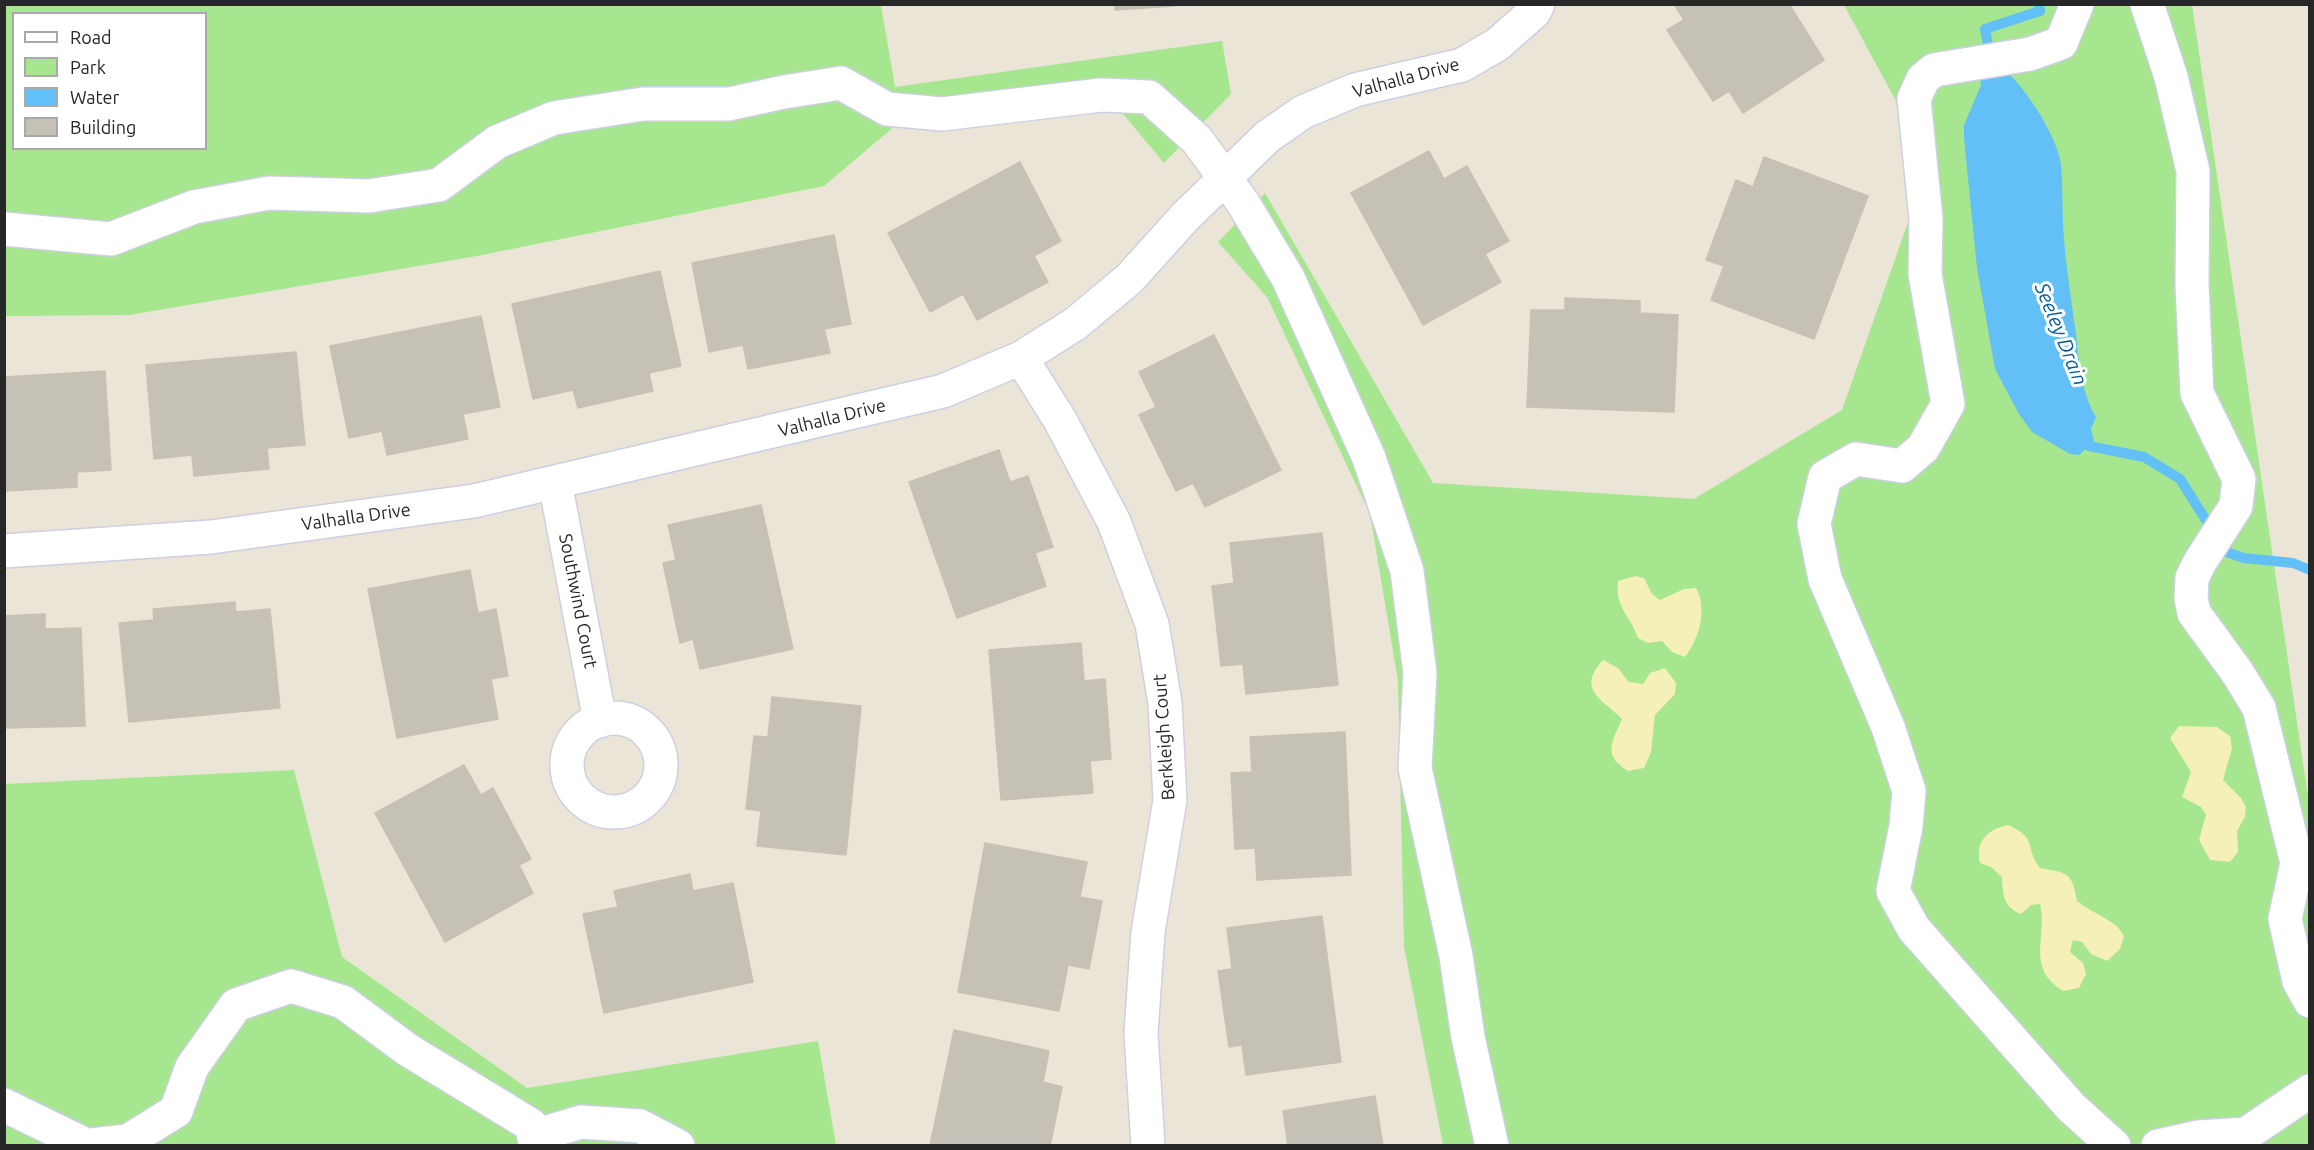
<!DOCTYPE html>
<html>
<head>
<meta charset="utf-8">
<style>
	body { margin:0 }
	#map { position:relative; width:2314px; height:1150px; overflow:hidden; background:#ebe5d7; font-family:Ubuntu,sans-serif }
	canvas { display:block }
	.frame { position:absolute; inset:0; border:6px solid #272727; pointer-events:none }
	.legend { position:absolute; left:12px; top:12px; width:195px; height:138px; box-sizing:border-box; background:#fff; border:2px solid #a9a9a9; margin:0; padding:8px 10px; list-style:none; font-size:18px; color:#272727 }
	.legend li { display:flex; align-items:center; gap:12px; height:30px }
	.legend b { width:30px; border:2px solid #a9a9a9 }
</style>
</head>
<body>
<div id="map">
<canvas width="2314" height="1150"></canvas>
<div class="frame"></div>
<ul class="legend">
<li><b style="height:8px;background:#fff"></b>Road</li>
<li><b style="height:16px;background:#a5e68f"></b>Park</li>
<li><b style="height:16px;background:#62c0f6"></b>Water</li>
<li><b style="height:16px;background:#c6c1b7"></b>Building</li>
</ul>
</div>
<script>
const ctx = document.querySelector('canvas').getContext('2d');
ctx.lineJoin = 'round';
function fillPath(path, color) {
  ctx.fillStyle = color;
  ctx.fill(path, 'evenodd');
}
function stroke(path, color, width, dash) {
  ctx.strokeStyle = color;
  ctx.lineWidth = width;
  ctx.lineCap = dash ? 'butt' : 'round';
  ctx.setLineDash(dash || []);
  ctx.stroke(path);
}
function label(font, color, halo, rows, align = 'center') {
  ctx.font = font + ' Ubuntu,sans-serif';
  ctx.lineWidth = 6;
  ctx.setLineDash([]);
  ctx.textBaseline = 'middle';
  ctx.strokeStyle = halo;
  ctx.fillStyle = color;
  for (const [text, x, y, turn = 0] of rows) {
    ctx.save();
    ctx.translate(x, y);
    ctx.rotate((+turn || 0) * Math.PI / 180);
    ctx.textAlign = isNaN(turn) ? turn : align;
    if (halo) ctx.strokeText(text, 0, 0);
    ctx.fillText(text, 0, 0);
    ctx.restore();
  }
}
fillPath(new Path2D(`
	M4,5H881L895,87L1222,41L1231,94L1164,163L1113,102L896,125L824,186L477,256L129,315L5,316ZM14,14H206V148H14Z
	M1844,5H2192L2309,804V1145H1443L1404,947L1398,681L1370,514L1267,297L1218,242L1265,193L1433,483L1694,499L1842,410L1912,211L1901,110Z
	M294,770L342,957L527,1088L818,1041L836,1145L5,1146V784Z`), '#a5e68f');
fillPath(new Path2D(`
	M1635,576L1644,578L1652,594L1660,600L1684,589L1696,588C1708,609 1699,639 1685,657L1672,652L1662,641L1648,643L1638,638C1630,614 1615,609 1618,581Z
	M1603,660L1618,668L1629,682L1643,684L1650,673L1665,668L1676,683L1675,694L1655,715L1651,752L1644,768L1628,771C1602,755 1612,742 1622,719C1604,700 1575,690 1603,660Z
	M2179,726L2217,727L2230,736L2232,748L2223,780L2241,798L2246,807L2245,817L2237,831L2238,852L2230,862L2210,860L2199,840L2206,815L2201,807L2182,797L2191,772L2170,738Z
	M2008,825C2039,839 2024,847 2040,868C2068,873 2072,872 2077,901C2092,914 2116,919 2124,936L2120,949L2107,961L2091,954L2082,942L2073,940L2070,952L2083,963L2086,974L2079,988L2063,991C2025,967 2048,937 2040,904L2031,905L2021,914C2003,907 2003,895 2002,877L1991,867L1980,863C1975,841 1988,829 2008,825Z`), '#f4f0b7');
fillPath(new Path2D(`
	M2007,72C2027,90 2058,138 2061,165C2063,185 2062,205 2063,225C2065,261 2071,297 2076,334C2079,362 2081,392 2096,417L2091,429L2094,441L2079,455L2070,454L2032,432L2019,414L1995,369L1977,268L1964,139V125L1981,85L1980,75Z`), '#62c0f6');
stroke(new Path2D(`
	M1990,56L1985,29L2040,11L2039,4
	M2084,435L2089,446L2144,457L2180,479L2226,552L2244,558L2293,563L2310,570`), '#62c0f6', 10);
const building = new Path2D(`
	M1115,4H1174V6L1115,10Z
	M1674,4H1789L1824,60L1743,113L1729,91L1713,101L1667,30L1684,20Z
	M1429,151L1444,179L1467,166L1509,241L1485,254L1501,282L1423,325L1351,193Z
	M1764,157L1868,196L1814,339L1711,300L1724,266L1706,260L1736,180L1753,187Z
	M1020,162L1061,241L1034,256L1048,282L977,320L963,294L930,312L888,233Z
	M834,235L851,324L824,329L830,353L748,369L743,345L709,352L692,263Z
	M660,271L681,366L649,373L653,391L578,408L573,390L533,399L512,304Z
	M1565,298L1640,301V313L1678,315L1674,412L1527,407L1531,310H1565Z
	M481,316L500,407L463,414L468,439L387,455L382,431L349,438L330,346Z
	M1214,335L1281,470L1205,507L1193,483L1176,491L1139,415L1156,407L1139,372Z
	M296,352L305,445L267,448L269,469L194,476L192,455L154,459L146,365Z
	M105,371L111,470L77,472V487L4,491V377Z
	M999,450L1010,482L1028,476L1053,547L1035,553L1046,586L957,618L909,482Z
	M761,505L793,649L700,669L693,639L680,643L663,563L676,560L668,525Z
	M1322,533L1338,685L1246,694L1243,664L1221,666L1212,586L1234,583L1230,543Z
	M470,570L478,613L496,609L508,676L491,679L498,719L397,738L368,589Z
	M235,602L236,612L270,609L280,708L129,722L119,623L154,620L153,609Z
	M45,614V629L81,628L85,726L4,728V616Z
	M1081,643L1084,681L1105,679L1111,759L1090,761L1093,793L1001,800L989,650Z
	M772,697L861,706L846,855L757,846L761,811L746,809L754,736L768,737Z
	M1345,732L1351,875L1257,880L1255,848L1235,849L1231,773L1252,772L1250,737Z
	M464,765L481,795L493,788L531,859L519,865L533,893L445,942L375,813Z
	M985,843L1087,862L1080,897L1102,901L1089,969L1068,965L1059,1011L958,992Z
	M690,874L693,891L733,883L753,982L604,1013L583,914L618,907L614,891Z
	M1322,916L1341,1062L1246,1075L1242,1045L1229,1047L1218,971L1232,969L1227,928Z
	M954,1030L1049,1051L1043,1082L1062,1087L1050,1146H930Z
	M1375,1096L1383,1146H1288L1283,1111Z`);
fillPath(building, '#c6c1b7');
stroke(building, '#c6c1b1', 1.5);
const minor = new Path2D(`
	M2077,4L2061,43L2030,54L1934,70L1923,79L1914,99L1926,219L1925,274L1948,404L1923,448L1902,466L1856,459L1825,477L1814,524L1825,579L1888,727L1909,791L1906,826L1893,891L1914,929L2071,1107L2114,1146
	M2147,4L2171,77L2193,171L2192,285L2197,393L2239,479L2236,506L2200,562L2192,578L2191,598L2194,613L2237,672L2259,708L2297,863L2285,919L2299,981L2310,1001
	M4,229L111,239L194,207L269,193L369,196L439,185L497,142L554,118L643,104H729L784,92L841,83L887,109L942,114L1101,95L1149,97L1197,140L1243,203L1288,278L1369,458L1407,571L1420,673L1415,768L1456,956L1468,1037L1492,1146
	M1021,358L1060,420L1114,522L1152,624L1165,703L1170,800L1148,932L1141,1033L1148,1146
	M555,482L600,721
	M4,551L211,537L474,501L943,391L1021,358L1075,324L1129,279L1186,216L1267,137L1303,112L1355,90L1462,65L1498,44L1534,12L1538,4
	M567 765a47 47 0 1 1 94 0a47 47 0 1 1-94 0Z
	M4,1105L88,1146
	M534,1136L581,1122L640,1126L678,1146
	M82,1146L128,1141L176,1111L192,1067L236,1005L291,986L343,1002L408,1050L531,1125L536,1146
	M2158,1146L2198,1137L2246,1134L2310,1091`);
stroke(minor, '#cdcfe2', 36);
stroke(minor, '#fff', 33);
label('18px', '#272727', '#fff', [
	["Valhalla Drive",1406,78,-15],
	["Valhalla Drive",832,418,-14],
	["Valhalla Drive",356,517,-8],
	["Southwind Court",578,601,79],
	["Berkleigh Court",1164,737,-94]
]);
label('italic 20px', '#045b9e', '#fff', [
	["Seeley Drain",2061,334,68]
]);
</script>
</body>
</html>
